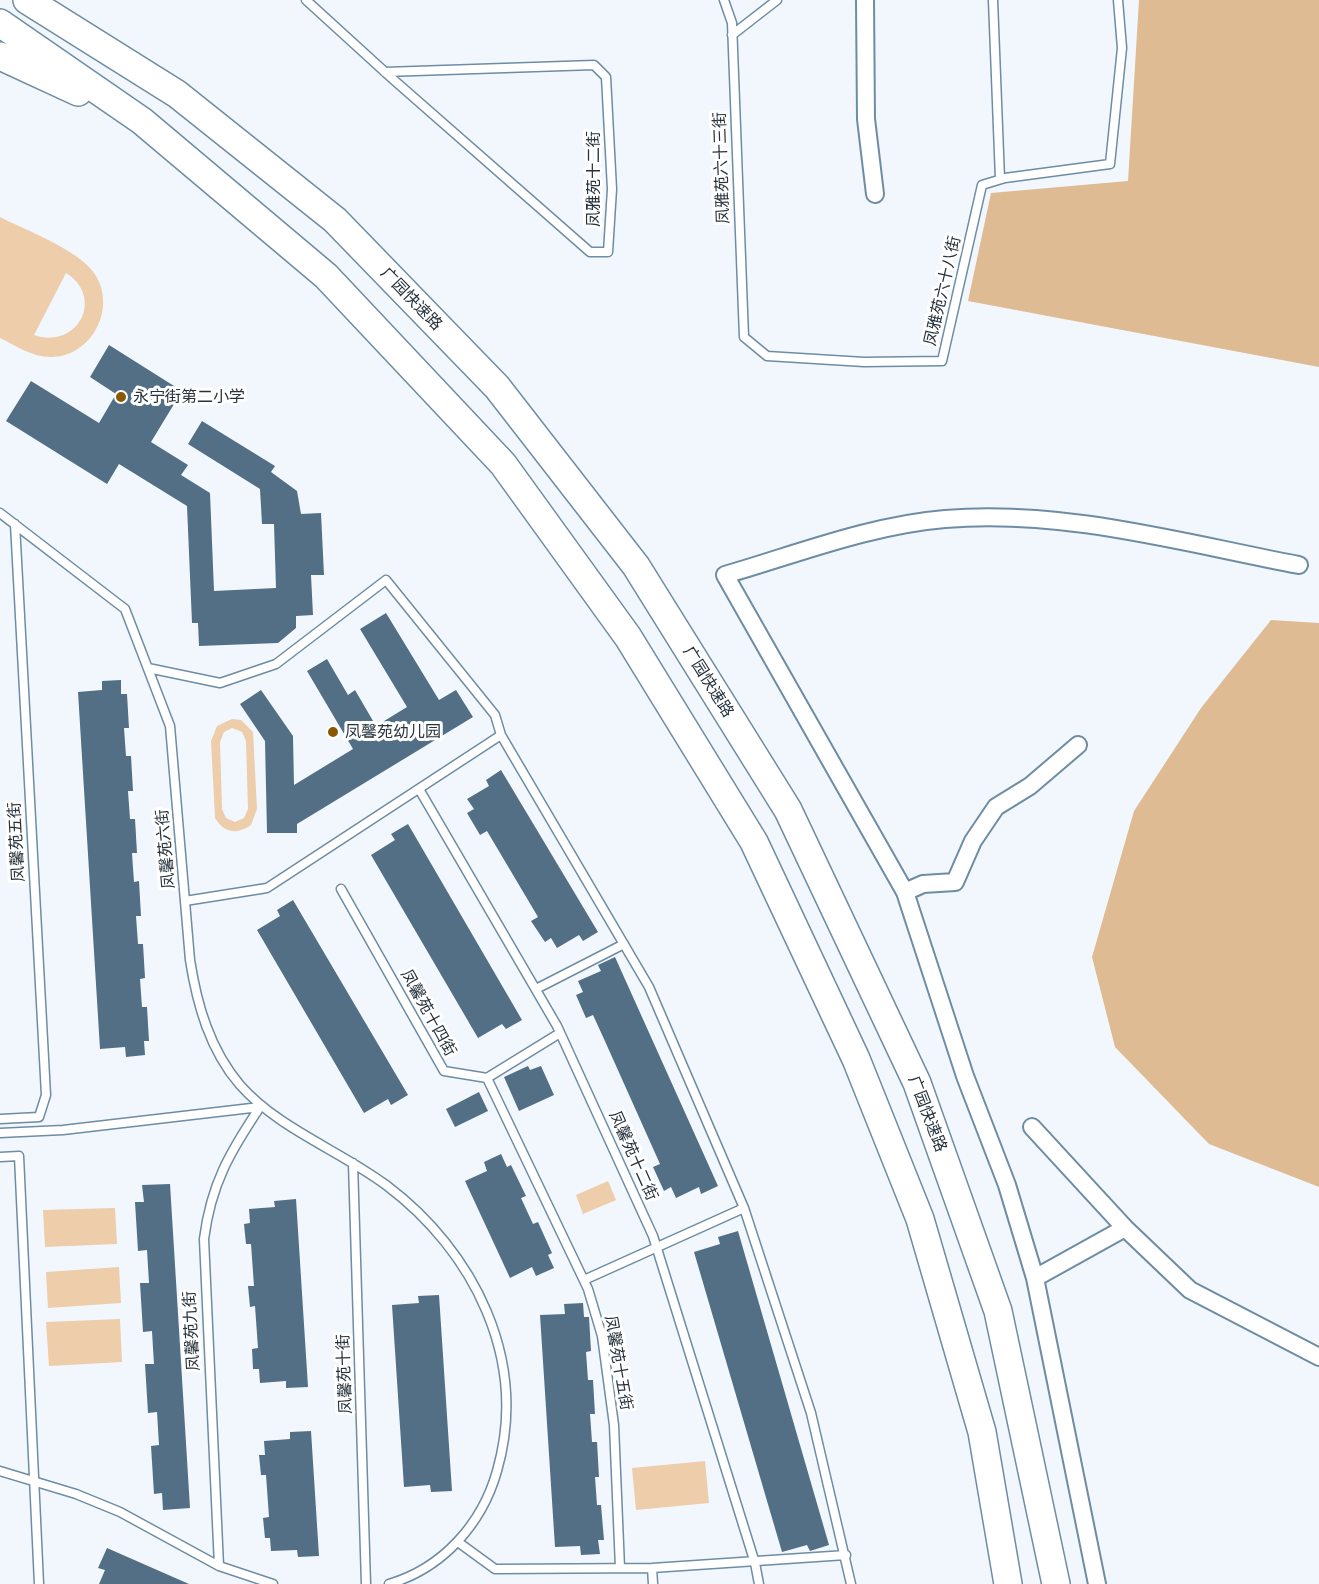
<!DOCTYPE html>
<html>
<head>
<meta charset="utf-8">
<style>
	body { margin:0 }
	canvas { display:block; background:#f1f7fd }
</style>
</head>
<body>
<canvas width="1319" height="1584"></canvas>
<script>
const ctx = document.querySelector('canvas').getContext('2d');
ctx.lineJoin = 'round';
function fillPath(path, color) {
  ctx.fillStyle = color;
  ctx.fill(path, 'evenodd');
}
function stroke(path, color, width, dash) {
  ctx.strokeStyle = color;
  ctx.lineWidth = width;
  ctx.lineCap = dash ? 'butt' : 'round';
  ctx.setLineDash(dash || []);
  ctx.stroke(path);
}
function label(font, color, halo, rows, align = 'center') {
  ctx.font = font + ' "Open Sans","Noto Sans SC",sans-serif';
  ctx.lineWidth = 6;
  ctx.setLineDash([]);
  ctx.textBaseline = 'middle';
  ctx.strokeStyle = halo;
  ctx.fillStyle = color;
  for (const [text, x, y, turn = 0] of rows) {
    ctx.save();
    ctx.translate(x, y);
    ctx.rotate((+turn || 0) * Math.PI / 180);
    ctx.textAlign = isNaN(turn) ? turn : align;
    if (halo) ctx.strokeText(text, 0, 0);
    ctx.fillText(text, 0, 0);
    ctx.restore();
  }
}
fillPath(new Path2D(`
	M0,217C27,231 77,249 94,273C118,307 92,357 51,357C32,357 16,346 0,338ZM66,273C105,297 78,350 34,335Z
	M232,719L241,720L253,732L257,809L251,825C237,835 224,833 215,818L211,741L217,726ZM232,728L242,732L246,741L248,809L244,818L235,822L226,818L222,809L220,742L224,732Z
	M608,1181L616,1200L583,1214L576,1195Z
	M115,1208L117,1244L45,1247L43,1210Z
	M119,1267L121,1303L48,1308L46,1272Z
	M120,1319L122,1362L49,1366L46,1322Z
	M705,1461L709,1503L636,1510L632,1468Z`), '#edcdaa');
fillPath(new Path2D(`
	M1139,0H1319V367L968,301L991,193L1128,181Z
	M1271,620L1319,623V1187L1209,1144L1115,1047L1092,957L1134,811L1201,708Z`), '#dfbb93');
fillPath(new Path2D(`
	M109,345L182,391L151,442L188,465L181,475L210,493L214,591L276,588L274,524H262L260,489L188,444L202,421L275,466L271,472L297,491L301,514L321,513L324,575H311L313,615L296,616V628L278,643L199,646L198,623H192L187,506L119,464L107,484L6,421L31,381L99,423L116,394L90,377Z
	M386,613L439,700L456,690L473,717L297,824V833H267L265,741L240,704L261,690L293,736L294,785L353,749L307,671L327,659L348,695L355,690L376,726L407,707L360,629Z
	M121,680V694H127L129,728H124L126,756H131L133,791H128L130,819H135L137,853H132L133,868L134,882L139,881L141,916H136L138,944H143L145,978L140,979L142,1007H147L149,1041H144L145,1055L126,1057L125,1047L100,1049L78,692L102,690V681Z
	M501,770L598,932L583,941L579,935L557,948L551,938L545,942L531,921L538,917L487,831L480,835L467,813L474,809L467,799L489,786L486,780Z
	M408,824L522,1020L506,1029L502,1024L478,1038L371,855L395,840L391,834Z
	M293,900L408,1095L391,1105L388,1099L364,1113L257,930L280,916L277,910Z
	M615,957L718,1186L701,1194L699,1187L676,1198L671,1187L664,1191L653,1167L660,1164L604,1039L593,1015L586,1018L576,995L583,992L578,981L601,971L598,965Z
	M528,1066L530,1070L541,1066L554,1095L519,1111L504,1077Z
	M479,1092L488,1111L455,1127L446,1109Z
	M501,1154L507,1167L511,1165L526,1196L521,1198L533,1224L538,1222L552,1253L548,1255L554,1268L536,1276L532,1267L510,1278L465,1181L487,1171L484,1162Z
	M170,1184L190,1508L163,1510L162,1493L154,1494L151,1446L159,1445L157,1412L148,1413L145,1364H154L153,1348L152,1331L143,1332L140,1283H149L147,1250L138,1251L135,1202H144L142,1185Z
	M296,1199L308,1387L286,1388V1381L260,1383L259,1369H253L252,1349L258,1348L255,1306L250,1307L248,1286H254L251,1244H246L244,1224L250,1223L249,1209L275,1207L274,1201Z
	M738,1231L829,1545L810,1551L807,1545L782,1552L694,1252L720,1244L718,1237Z
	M439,1295L452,1491L431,1492L430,1485L404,1487L392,1305L419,1303L418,1296Z
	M583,1303L584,1317H589L591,1351L586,1352L588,1380H593L595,1414H590L592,1442H597L599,1477H595L597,1505H601L604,1540H598L600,1554L581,1555L580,1546L555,1547L540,1315L565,1314L564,1304Z
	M311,1431L319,1556L298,1557L297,1550L271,1551L270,1538H265L263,1518L269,1517L266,1475H261L259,1455H265L264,1441L290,1439V1432Z
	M107,1548L189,1584H99L105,1570L98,1568Z`), '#526f85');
const service = new Path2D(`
	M306,0L385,72L395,81L590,252H608L612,189L606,77L594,65L385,72
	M724,0L732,23L744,337L767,356L864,362L942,361L982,185L1005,178L1110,164L1122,48L1118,0
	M993,0L1000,179
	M732,35L777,0
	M0,513L125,609L170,726L190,960C197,1005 210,1050 240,1085C279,1129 339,1150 386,1185C474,1251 529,1360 497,1471C482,1524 443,1568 389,1584
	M148,668L220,683L276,664L386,580L495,715L501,735
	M419,789L557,1026L653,1236L755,1563L759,1584
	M341,889L444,1071L487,1078L560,1033
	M185,901L267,888L501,735L649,987L744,1208L811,1413L851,1584
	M536,989L624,944
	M487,1078L588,1289L602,1336L614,1425L620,1568
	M0,1119L39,1117L46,1095L15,524
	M0,1133L63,1130L260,1107
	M0,1157L19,1156L39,1584
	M353,1163L366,1584
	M584,1280L744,1208
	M0,1471L76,1494L120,1512L219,1566L273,1584
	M458,1542L495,1569L652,1568L846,1555
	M219,1566L204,1239C211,1184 230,1152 260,1107
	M652,1568L653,1584`);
const minor = new Path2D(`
	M865,0L866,119L875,194
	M905,892L923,884L955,882L973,841L996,807L1030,786L1078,745
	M1032,1127L1125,1228L1190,1290L1319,1357
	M1035,1278L1125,1228
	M1097,1584L1035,1278L1007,1185L965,1076L905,892L725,575C797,554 871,525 945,519C1064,509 1183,543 1299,565`);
const trunk = new Path2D(`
	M27,0L177,94L335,220L497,387L636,566L788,810L917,1083L998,1311L1056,1584
	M0,23L142,121L326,276L503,464L628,637L754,842L856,1059L920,1219L982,1432L1008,1584
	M0,56L78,92`);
stroke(service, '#6e8ca3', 11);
stroke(minor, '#6e8ca3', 20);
stroke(trunk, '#6e8ca3', 30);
stroke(service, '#fff', 8);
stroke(minor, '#fff', 16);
stroke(trunk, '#fff', 27);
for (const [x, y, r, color] of [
	[121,397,6,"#8a5702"],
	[333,732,6,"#8a5702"]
]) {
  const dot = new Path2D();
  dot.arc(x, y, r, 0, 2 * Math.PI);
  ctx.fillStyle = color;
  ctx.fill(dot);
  stroke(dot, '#fff', 2);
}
label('16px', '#26323c', '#fff', [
	["凤雅苑六十三街",722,168,-92],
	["凤雅苑十二街",594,179,-90],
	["凤雅苑六十八街",943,291,-77],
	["广园快速路",411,299,46],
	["广园快速路",708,682,58],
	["凤馨苑五街",17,842,-93],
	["凤馨苑六街",166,849,-95],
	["凤馨苑十四街",428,1013,61],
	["广园快速路",927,1114,69],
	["凤馨苑十二街",633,1156,66],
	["凤馨苑九街",192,1331,-93],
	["凤馨苑十五街",618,1363,80],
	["凤馨苑十街",345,1374,-92]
]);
label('16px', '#26323c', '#fff', [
	["永宁街第二小学",133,397],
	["凤馨苑幼儿园",345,732]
], 'left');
</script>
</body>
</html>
